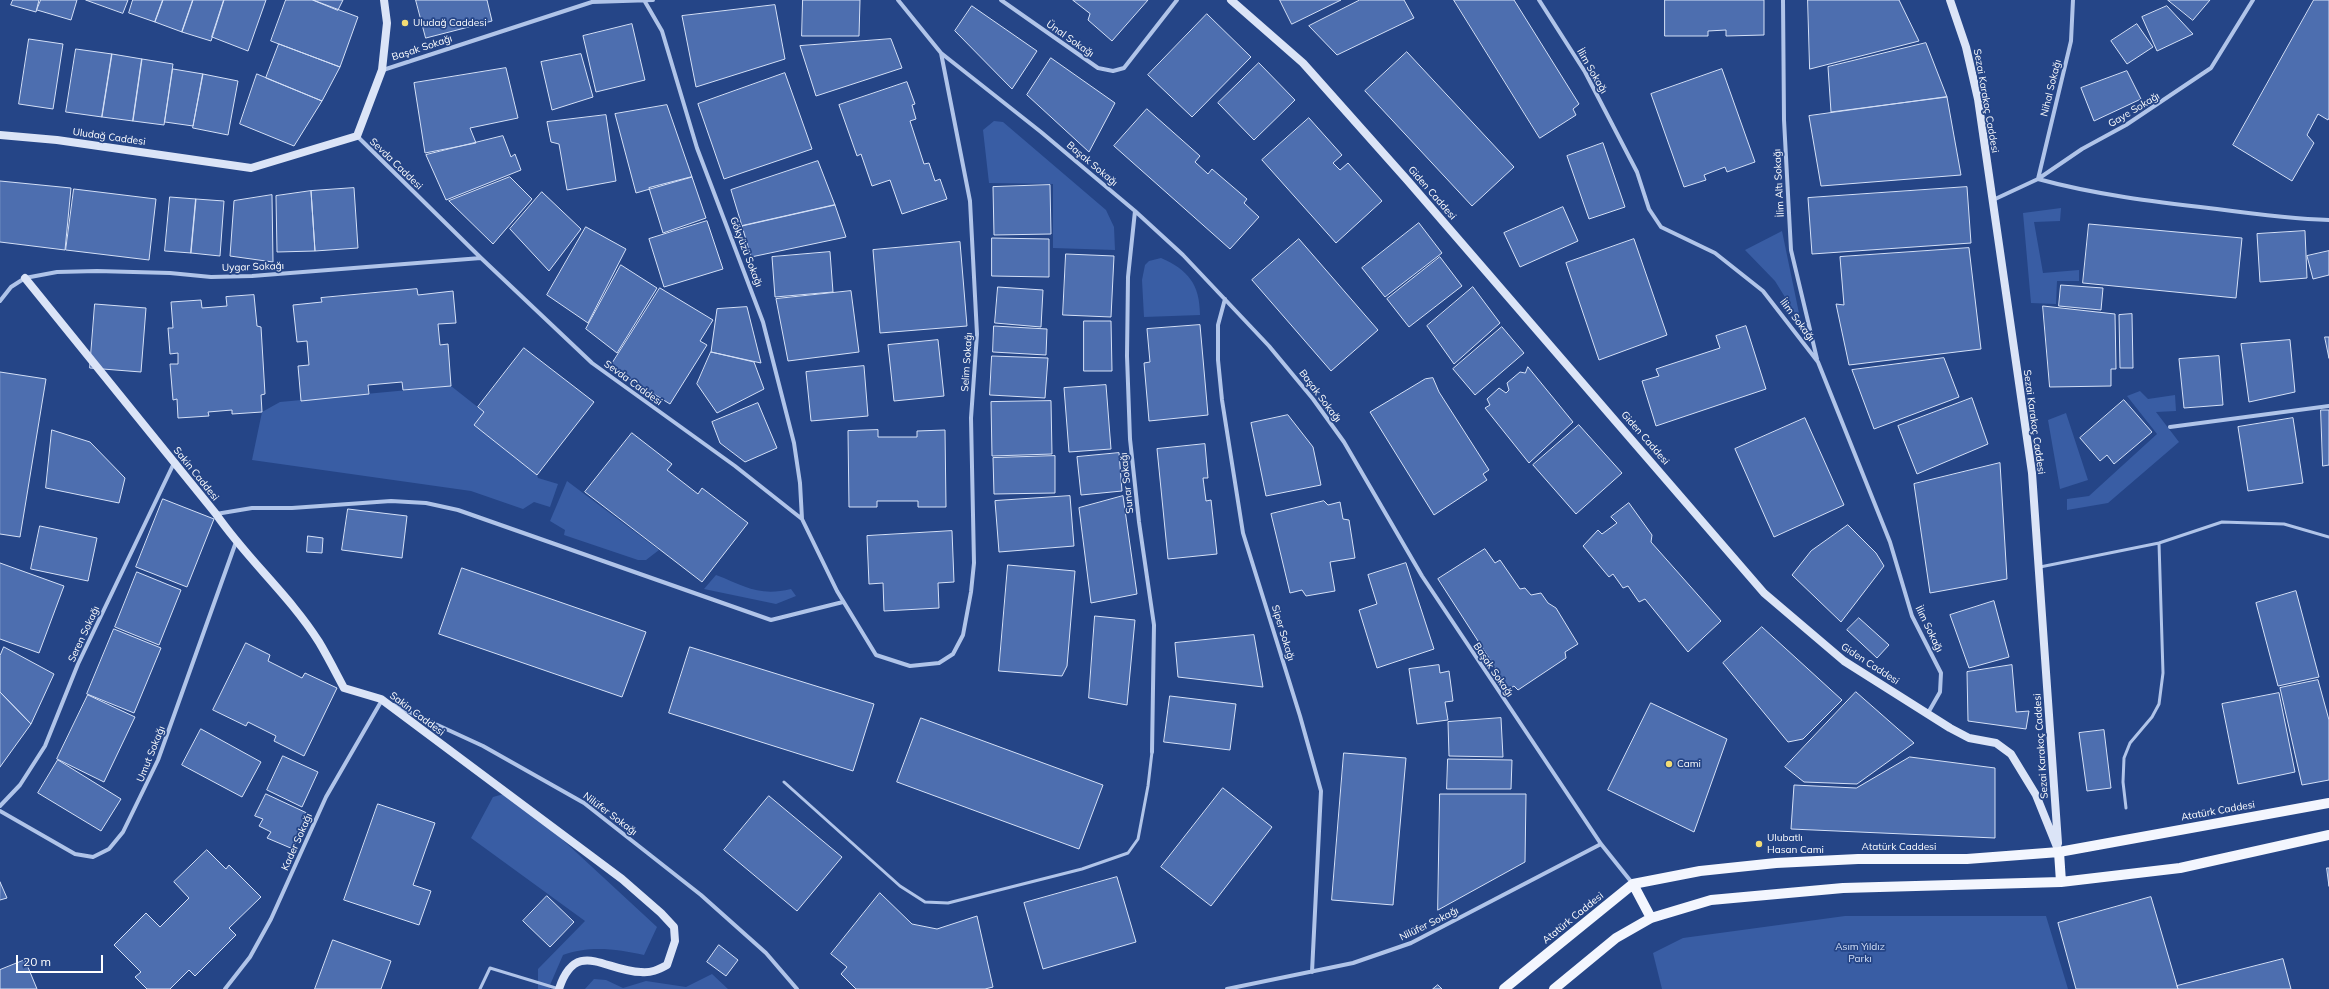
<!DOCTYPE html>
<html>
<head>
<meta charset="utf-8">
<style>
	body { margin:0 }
	#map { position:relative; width:2329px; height:989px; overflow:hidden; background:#254587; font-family:Mulish,sans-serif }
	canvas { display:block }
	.scale { position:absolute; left:16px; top:955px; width:87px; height:18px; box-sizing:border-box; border:2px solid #fff; border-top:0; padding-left:5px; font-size:12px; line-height:14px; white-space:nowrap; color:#fff; -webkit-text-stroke:3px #254587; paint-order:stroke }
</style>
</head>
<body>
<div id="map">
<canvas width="2329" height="989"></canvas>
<div class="scale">20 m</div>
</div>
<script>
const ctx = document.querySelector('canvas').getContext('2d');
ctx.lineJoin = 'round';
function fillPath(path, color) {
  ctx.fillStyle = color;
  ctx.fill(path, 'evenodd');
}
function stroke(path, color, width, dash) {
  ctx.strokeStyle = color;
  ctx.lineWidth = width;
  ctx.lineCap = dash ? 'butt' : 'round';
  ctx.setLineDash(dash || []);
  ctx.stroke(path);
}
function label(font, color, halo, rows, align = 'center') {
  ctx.font = font + ' Mulish,sans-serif';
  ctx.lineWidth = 3.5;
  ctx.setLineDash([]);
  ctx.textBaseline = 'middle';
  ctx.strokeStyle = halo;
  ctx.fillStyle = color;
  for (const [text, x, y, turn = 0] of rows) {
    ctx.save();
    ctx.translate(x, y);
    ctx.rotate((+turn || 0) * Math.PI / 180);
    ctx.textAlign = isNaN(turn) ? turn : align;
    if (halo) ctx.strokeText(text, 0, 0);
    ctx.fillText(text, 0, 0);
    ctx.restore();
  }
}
fillPath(new Path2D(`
	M994,121L1003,122L1106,210L1114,227L1115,250L1053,248V184L989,183L983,130Z
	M2061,208L2060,221L2034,222L2043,273L2079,270V281H2057L2056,304L2031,303L2023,213Z
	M1782,231L1801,323L1775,281L1745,250Z
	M1161,258C1188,270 1200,284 1200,315L1144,317L1142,280L1145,265L1149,261Z
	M451,386L484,412L474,425L537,475L538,478L558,484L550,507L534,502L523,509L471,491L252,460L262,412L280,402Z
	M2140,391L2148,399L2175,395L2176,411L2156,412L2179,442L2108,503L2067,510V499L2089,496L2157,434L2127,396Z
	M2066,413L2088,480L2060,489L2048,420Z
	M567,481L659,550L646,560H638L564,535L565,530L550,521Z
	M716,575C745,586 759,597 791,589L796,596L776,604L704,589Z
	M511,792L657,927L644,955C618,949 589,945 563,955L550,985V989H538V969L585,921L471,838L493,797Z
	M1845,916H2046L2068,989H1662L1653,953L1683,938Z
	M712,974L728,989H585L594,979L606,980L623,988L646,981L686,987Z`), '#395da4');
const building = new Path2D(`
	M13,0H39L36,12L11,5Z
	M41,0H77L71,20L37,10Z
	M86,0H128L123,13Z
	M133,0H163L155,22L129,13Z
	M163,0H193L182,32L155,22Z
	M193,0H224L211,41L182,32Z
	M224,0H266L248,51L212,37Z
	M286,0H313L358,17L340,67L271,41Z
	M313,0H343L338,10Z
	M416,0H487L492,21L426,38Z
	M803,0H860L859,36H802Z
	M1073,0H1148L1112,41L1088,20L1090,14Z
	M1280,0H1341L1292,24Z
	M1360,0H1404L1414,18L1337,55L1309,26Z
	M1454,0H1514L1579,104L1573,109L1576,115L1540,138Z
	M1665,0H1764V35L1726,36V30L1708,31V36H1665Z
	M1808,0H1899L1919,41L1810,69Z
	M2168,0H2210L2193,20Z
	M2314,0H2329V118L2328,120L2318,114L2307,135L2314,143L2292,181L2233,145Z
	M775,5L785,59L696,87L682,16Z
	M972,6L1037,51L1012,89L955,31Z
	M2167,6L2193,34L2157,51L2142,17Z
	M1207,14L1251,57L1192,117L1148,75Z
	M632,24L645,80L596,92L583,36Z
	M2137,24L2153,47L2127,64L2111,41Z
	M29,39L63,44L53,109L19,104Z
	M891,39L902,68L816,96L800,46Z
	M1926,43L1947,97L1831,112L1828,67Z
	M279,44L340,67L322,101L266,78Z
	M76,49L112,54L102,117L66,112Z
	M1407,52L1514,167L1472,206L1365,91Z
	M112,54L142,59L133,121L102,117Z
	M581,54L593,97L552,110L541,62Z
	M1051,58L1115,103L1089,152L1027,95Z
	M142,59L173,64L164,125L133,121Z
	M1259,63L1295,100L1254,140L1218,103Z
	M506,68L518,118L470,128L476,143L425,153L414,83Z
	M173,69L203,74L193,126L165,122Z
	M1722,69L1755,162L1727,172L1725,167L1704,175L1706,180L1684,187L1651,94Z
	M2127,71L2141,99L2094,121L2081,88Z
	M785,73L812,149L724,179L698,104Z
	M203,74L238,81L228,135L193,128Z
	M257,74L322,101L294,146L240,124Z
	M907,82L915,104L912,105L916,119L910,121L924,164L929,163L935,181L940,179L947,199L902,214L890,180L872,186L861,154L857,156L839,105Z
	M1947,97L1961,175L1821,186L1809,116Z
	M667,105L692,177L636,193L615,114Z
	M1147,109L1200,156L1195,162L1208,174L1212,169L1247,199L1244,203L1259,217L1230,249L1114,146Z
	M606,115L616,181L567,190L559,144L551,142L547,122Z
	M1309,118L1342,155L1333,163L1340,170L1348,163L1382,201L1336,243L1262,160Z
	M503,136L511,157L515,154L521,170L446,200L426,155Z
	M1603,143L1625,207L1589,219L1567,156Z
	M818,161L835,205L742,226L731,190Z
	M510,177L532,199L493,244L449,201Z
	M692,177L706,218L663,233L649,188Z
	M0,181L71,188L65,250L0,242Z
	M1050,185L1051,234L994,235L993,187Z
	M1967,187L1971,243L1812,254L1808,198Z
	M354,188L358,248L315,251L311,191Z
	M74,189L156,199L149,260L66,250Z
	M311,191L315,251L277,252L276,196Z
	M542,192L581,229L549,271L510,229Z
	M272,195L273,262L230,256L234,201Z
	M170,197L196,199L191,253L165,251Z
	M196,199L224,201L220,256L191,253Z
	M835,205L846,237L751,257L742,226Z
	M1563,207L1578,241L1520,267L1504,233Z
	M707,221L723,269L664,287L649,239Z
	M1419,223L1442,253L1385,297L1362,268Z
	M2089,224L2242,238L2236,298L2083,283Z
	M586,227L626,249L588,323L547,295Z
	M2305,231L2307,278L2260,282L2257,234Z
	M992,238L1049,239V277L992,276Z
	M1299,239L1378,330L1331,371L1252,280Z
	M1634,239L1667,335L1599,360L1566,263Z
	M960,242L967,326L880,333L873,250Z
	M1969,248L1981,349L1849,365L1836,304L1844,305L1840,257Z
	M2329,251V275L2313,279L2307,256Z
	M830,252L833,292L775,297L772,257Z
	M1066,254L1114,256L1111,317L1063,315Z
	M1440,257L1462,286L1409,327L1387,299Z
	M621,265L657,288L617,353L586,329Z
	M2061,285L2103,288L2101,310L2059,306Z
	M998,287L1043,290L1041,327L995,323Z
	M1473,287L1500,323L1454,364L1427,326Z
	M660,288L713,320L700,341L707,345L670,404L610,367Z
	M417,289L418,295L453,291L456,323L438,324L440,345L448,344L451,386L403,390L402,382L368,385L369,394L301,401L298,366L309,365L307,341L297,342L293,305L322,302L321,298Z
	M851,291L859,352L788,361L776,299Z
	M254,295L257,326L261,327L265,394L261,395L262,412L232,414V410L208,412L209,416L178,418L177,399L173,400L170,364H178V353L170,354L168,328H173L171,302L201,300L202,308L227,306L226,297Z
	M95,304L146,308L141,372L90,368Z
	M2043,306L2115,314L2116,369H2111V386L2050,387Z
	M747,307L761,363L711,352L717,309Z
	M2132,314L2133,368H2120L2119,315Z
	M1084,321H1111L1112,371H1084Z
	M1200,325L1208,415L1149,421L1144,363L1150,362L1147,329Z
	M994,326L1047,329L1046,355L993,352Z
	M1746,326L1766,389L1656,426L1642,381L1659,376L1656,369L1720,348L1716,336Z
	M1502,327L1524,353L1475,395L1453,369Z
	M2325,337H2329V358Z
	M938,340L944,396L894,401L888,345Z
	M2290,340L2295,392L2249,402L2241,344Z
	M524,348L594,402L537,475L474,425L484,412L478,407Z
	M711,352L754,362L764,389L717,413L697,384Z
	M992,356L1048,358L1045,398L990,395Z
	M2219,356L2223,405L2184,408L2179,359Z
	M1944,358L1959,397L1874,429L1852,370Z
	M864,366L868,416L811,421L806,372Z
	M1528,367L1573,422L1529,463L1485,408L1490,405L1487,399L1499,388L1506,393L1509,390L1507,383L1520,372L1525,373Z
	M0,372L46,379L20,537L0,534Z
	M1433,378L1439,392L1489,470L1483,474L1487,480L1434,515L1370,412L1425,379Z
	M1106,385L1111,449L1069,452L1064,388Z
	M1972,398L1988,444L1917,474L1898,426Z
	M2124,400L2152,432L2114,464L2107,455L2100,461L2080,438Z
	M1051,401L1052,454L992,456L991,402Z
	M758,403L777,448L745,462L720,443L712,422Z
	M2321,410H2329V465L2323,466Z
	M1288,415L1313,447L1321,485L1266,496L1251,423Z
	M1805,418L1844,505L1774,537L1735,449Z
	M2293,418L2303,483L2248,491L2238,427Z
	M1579,425L1622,473L1576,514L1533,465Z
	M52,430L90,442L125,478L119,503L46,488Z
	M878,430V437H917V431L945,430L946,507H918V501H877V507H849L848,431Z
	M632,433L672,464L667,470L698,494L702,488L748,523L702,582L585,492Z
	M1205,444L1208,478H1203L1206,501L1211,500L1217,554L1168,559L1157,449Z
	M1119,453L1122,491L1081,495L1077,457Z
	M1055,456V493L994,494L993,458Z
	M2000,463L2007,579L1930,593L1914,484Z
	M1070,496L1074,546L999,552L995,501Z
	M1123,496L1137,594L1091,603L1079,508Z
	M163,499L214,519L187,587L136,567Z
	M1324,501L1328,505L1340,502L1343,519L1349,520L1355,558L1330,562L1335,591L1306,596L1302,590L1290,593L1271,514Z
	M1629,503L1652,535L1651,542L1721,621L1688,652L1645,599L1639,602L1628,586L1623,588L1613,574L1609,577L1583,546L1598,530L1602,534L1617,523L1611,517Z
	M348,509L407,516L402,558L342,550Z
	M1848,525L1876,553L1884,566L1841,622L1792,575L1811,551Z
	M40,526L97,538L88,581L31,569Z
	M952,531L954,582L938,583L939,608L884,611L883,583L869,584L867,536Z
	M308,536L323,538L322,553L307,552Z
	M1485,549L1495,563L1500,560L1520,589L1525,588L1531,595L1541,593L1548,603L1556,608L1578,644L1565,652L1566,658L1518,690L1514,686L1509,689L1438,579Z
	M0,563L64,586L39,653L0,639Z
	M1406,563L1434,649L1377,668L1359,610L1377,604L1368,575Z
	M1008,565L1075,571L1067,666L1062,676L999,671Z
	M462,568L646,632L622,697L439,634Z
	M137,572L181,590L159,645L115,627Z
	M2296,591L2319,677L2278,686L2256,603Z
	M1994,601L2009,657L1969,668L1950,615Z
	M1095,616L1135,620L1127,705L1089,698Z
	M1859,618L1889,645L1877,658L1847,630Z
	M1762,627L1842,700L1803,739L1788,742L1723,663Z
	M114,629L161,648L134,713L87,694Z
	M1254,635L1263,687L1178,677L1175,643Z
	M246,643L270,655L268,661L302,678L305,673L337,688L304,756L274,741L276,736L248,722L246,726L213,710Z
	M4,647L54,674L31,724L0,692V656Z
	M690,647L874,704L853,771L669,713Z
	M1439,665L1440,673L1449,671L1453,701L1445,702L1448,720L1417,724L1409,669Z
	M2012,665L2016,712L2029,711L2026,729L1968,721L1967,672Z
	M2318,680L2329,720V780L2302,785L2280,688Z
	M0,692L31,724L0,767Z
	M1856,692L1914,743L1857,784L1804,782L1785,767Z
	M2279,693L2295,772L2238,784L2222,704Z
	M88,695L135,717L104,782L57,759Z
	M1170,696L1236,704L1230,750L1164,742Z
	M1651,703L1727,739L1694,832L1608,790Z
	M921,718L1103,785L1079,849L897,782Z
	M1501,718L1503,757L1449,756L1448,722Z
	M201,729L261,762L242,797L182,765Z
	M2104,730L2111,788L2087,791L2079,733Z
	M1344,753L1406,758L1393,905L1332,900Z
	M283,756L318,772L302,807L267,790Z
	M1910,757L1995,768V838L1791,829L1794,785L1856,788Z
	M1448,759L1512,760L1511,789H1447Z
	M58,760L121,799L101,831L38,793Z
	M1223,788L1272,827L1211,906L1161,867Z
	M266,794L309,814L293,849L267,838L271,832L259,826L263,819L255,816Z
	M1440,794H1526L1525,862L1438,910Z
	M769,796L842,857L797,911L724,850Z
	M378,804L435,823L413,885L431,891L419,925L344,900Z
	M207,850L226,869L229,865L261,897L229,928L236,935L195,976L189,970L170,989H147L135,977L141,972L114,945L146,913L160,927L189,898L174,882Z
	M2327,868H2329V886Z
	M1117,877L1136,942L1043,969L1024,903Z
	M0,882L7,898L0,900Z
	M880,893L912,924L937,929L977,916L993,987L985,989H856L841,974L847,967L831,954Z
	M547,896L574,922L550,947L523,921Z
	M2151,897L2178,989H2076L2058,923Z
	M333,940L391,961L381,989H315Z
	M719,945L738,960L726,976L707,962Z
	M2283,959L2291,989H2178L2177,986Z
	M25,960L37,989H0V970Z
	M1438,985L1442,989H1433Z`);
fillPath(building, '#4d6eaf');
stroke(building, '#d4e0f7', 1);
stroke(new Path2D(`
	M2040,567L2159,543L2222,522L2284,524L2329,537
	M784,782L900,886L925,902L948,903L1082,869L1128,853L1138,839L1148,786L1152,752
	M2126,808L2123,782L2124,758L2130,743L2152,717L2159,704L2163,673L2159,543
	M480,989L490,968L559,989`), '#b0c4e9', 3);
stroke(new Path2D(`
	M644,0L662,31L697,148L763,322L794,443L800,483L802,519
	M898,0L941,53L1041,132L1135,211L1183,255L1269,346L1313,399L1344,442L1422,576L1601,844L1633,884
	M1001,0L1098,68L1113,71L1124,68L1177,0
	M1539,0L1585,72L1637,172L1649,209L1661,227L1715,253L1763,291L1818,362L1890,542L1912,616L1941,673L1940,692L1928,713
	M1783,0L1784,120L1791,250L1817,359
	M2073,0L2071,41L2038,179C2096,195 2157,202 2217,209C2254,214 2291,219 2329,220
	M383,70L592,2L653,0
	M357,136L481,258L592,363L735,466L802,519L837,591L876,655L910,666L939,663L953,654L963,635L971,592L974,563L971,418L977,334L970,201L941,53
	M1993,200L2038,179L2082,149L2126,125L2211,68L2253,0
	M1135,211L1128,277L1127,356L1130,439L1139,522L1154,625L1152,752
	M1225,299L1218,325V360L1222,400L1243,533L1300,716L1321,791L1312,972
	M0,301L11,287L25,278L57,272L97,271L170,273L211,277L252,276L481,258
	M2170,427L2329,406
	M216,514L252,508H292L391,501L426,503L458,510L771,620L843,602
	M394,705L483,746L584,803L701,895L766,953L797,989
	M0,806L20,785L45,746L78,664L174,463
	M0,811L75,854L93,857L109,849L123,832L158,760L236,542
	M225,989L250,957L271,919L326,797L382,700
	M1227,989L1353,963L1411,943L1601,844`), '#b0c4e9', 4);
stroke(new Path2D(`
	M1231,0L1303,63L1408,181L1764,593L1844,661L1950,728L1969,738L1996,743L2011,754L2036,795L2059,852
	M1950,0L1966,47L1978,99L2032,473L2058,843
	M0,135L57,140L251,168L357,136L382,70L387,23L384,0
	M25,278L216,514C247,559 290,596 319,642C328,657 336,673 344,688L381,699L622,879L661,913L674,927L675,941L667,965C658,970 651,973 641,972C606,972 576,937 559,989`), '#dbe4f7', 8);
stroke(new Path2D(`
	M2059,852L2061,882
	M1633,884L1651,918
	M1504,989L1633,884L1700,871L1776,863L1858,859H1967L2059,852L2329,803
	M1554,989L1616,938L1651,918L1711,900L1843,888L2061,882L2180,868L2329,835`), '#f3f6fe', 10);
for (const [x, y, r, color] of [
	[405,23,4,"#f3dc74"],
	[1669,764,4,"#f3dc74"],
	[1759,844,4,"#f3dc74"]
]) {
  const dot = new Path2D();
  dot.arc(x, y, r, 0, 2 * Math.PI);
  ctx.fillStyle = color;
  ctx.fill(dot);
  stroke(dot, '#254587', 1.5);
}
label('10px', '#fff', '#254587', [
	["Uludağ Caddesi",413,23],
	["Cami",1677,764],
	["Ulubatlı",1767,838],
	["Hasan Cami",1767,850]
], 'left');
label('10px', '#fff', '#254587', [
	["Ünal Sokağı",1070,39,35],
	["Başak Sokağı",422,48,-18],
	["İlim Sokağı",1592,71,60],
	["Nihal Sokağı",2051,88,-76],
	["Sezai Karakoç Caddesi",1986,101,80],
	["Gaye Sokağı",2134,110,-31],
	["Uludağ Caddesi",109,137,8],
	["Sevda Caddesi",396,164,44],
	["Başak Sokağı",1092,164,40],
	["İlim Altı Sokağı",1779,183,-93],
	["Giden Caddesi",1432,193,49],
	["Gökyüzü Sokağı",746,252,69],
	["Uygar Sokağı",253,267,-2],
	["İlim Sokağı",1797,320,53],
	["Selim Sokağı",967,362,-86],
	["Sevda Caddesi",633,383,36],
	["Başak Sokağı",1320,396,53],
	["Sezai Karakoç Caddesi",2034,422,82],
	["Giden Caddesi",1645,438,49],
	["Sakin Caddesi",196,474,51],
	["Sunar Sokağı",1127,483,-96],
	["İlim Sokağı",1929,629,64],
	["Siper Sokağı",1283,633,73],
	["Seren Sokağı",84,634,-65],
	["Giden Caddesi",1870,664,33],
	["Başak Sokağı",1493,670,56],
	["Sakin Caddesi",417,714,37],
	["Sezai Karakoç Caddesi",2041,746,-94],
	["Umut Sokağı",151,754,-68],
	["Atatürk Caddesi",2218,811,-10],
	["Nilüfer Sokağı",610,814,37],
	["Kader Sokağı",297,842,-66],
	["Atatürk Caddesi",1899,847],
	["Atatürk Caddesi",1573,918,-39],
	["Nilüfer Sokağı",1429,924,-26]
]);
label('10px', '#d4e0f7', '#254587', [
	["Asım Yıldız",1860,947],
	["Parkı",1860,959]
]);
</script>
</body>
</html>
